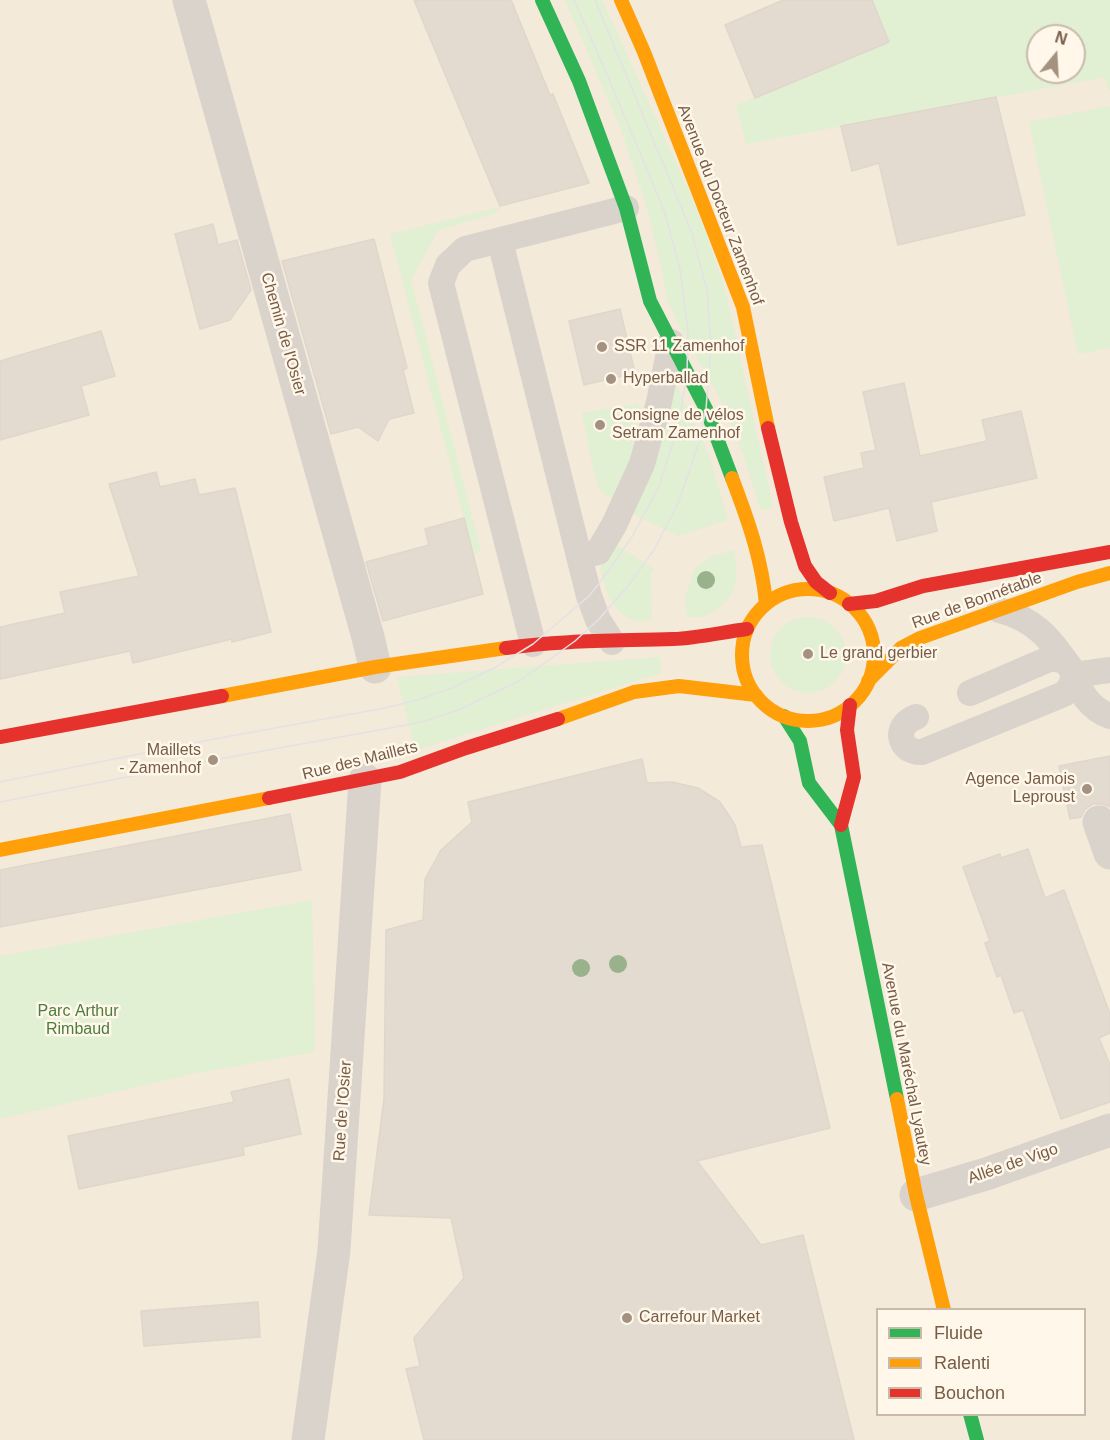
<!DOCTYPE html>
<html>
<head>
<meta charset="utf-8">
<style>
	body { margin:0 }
	#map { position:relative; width:1110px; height:1440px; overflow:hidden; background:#f7f3e9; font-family:Arial,sans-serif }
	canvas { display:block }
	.legend { position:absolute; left:876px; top:1308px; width:210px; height:108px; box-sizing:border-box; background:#fff8ea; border:2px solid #c9baa9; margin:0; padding:8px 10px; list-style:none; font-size:18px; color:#775c47 }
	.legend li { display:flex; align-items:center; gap:12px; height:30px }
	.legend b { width:30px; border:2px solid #c9baa9 }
	.north { position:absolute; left:1026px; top:24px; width:60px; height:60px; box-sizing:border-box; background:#fff8ea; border:2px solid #c9baa9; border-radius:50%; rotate:18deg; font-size:16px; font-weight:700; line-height:24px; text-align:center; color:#775c47 }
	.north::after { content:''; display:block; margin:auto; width:21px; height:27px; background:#a49180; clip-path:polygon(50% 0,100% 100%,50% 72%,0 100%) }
</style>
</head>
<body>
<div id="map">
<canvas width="1110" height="1440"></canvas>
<ul class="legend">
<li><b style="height:8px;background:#30b455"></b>Fluide</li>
<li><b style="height:8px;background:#ff9f0a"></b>Ralenti</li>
<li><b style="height:8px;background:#e5322d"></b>Bouchon</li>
</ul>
<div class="north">N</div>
</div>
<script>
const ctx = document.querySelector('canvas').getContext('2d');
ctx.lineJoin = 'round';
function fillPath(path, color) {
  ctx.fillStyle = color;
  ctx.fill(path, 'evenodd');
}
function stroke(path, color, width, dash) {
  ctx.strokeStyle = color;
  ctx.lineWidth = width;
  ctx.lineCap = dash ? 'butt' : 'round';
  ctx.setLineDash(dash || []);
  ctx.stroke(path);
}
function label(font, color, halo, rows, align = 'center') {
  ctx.font = font + ' Arial,sans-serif';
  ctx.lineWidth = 5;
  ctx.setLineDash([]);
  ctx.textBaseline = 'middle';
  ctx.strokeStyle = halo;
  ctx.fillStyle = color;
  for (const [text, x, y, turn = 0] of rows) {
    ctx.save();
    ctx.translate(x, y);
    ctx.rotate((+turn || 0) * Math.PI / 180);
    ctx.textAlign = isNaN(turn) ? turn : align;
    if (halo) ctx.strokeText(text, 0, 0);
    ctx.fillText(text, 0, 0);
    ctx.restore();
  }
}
fillPath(new Path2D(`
	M0,0H1110V1440H0ZM1038,36H1074V72H1038ZM878,1310H1084V1414H878Z`), '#f3ead9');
fillPath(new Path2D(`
	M565,0H602L699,214L725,289L773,507L761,511L743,454L725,408L678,323L667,299L662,270L646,204L621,129Z
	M872,0H1110V90H1108L1105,77L746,144L736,105L889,42ZM1038,36H1074V72H1038Z
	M1110,106V348L1078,354L1029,122Z
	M500,207L493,214L438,230L411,280L481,551L474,556L390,234Z
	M674,380L708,452L728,520L678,536L633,514L654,469Z
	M639,403L631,461L613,499L600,491L594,473L582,413Z
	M615,544L654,569L651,574L652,620C646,620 638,621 633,620C611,612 605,587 600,568Z
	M734,550C735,561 738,573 735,584C732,599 716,613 701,617C697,617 691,617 687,617L685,599L694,570L710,557Z
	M770 655a38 38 0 1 1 76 0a38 38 0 1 1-76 0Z
	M660,657L661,673L415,750L397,677Z
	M312,900L315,1052L196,1073L0,1119V956Z`), '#e1efd3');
const building = new Path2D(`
	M414,0H511L550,95L553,94L589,183L500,206Z
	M783,0H872L889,42L755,98L725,25Z
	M996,97L1025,215L898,245L879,163L852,171L841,126Z
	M213,224L218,245L237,240L251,290L230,320L200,329L175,234Z
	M374,239L407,368L403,370L414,413L389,419L378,441L358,427L331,434L282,261Z
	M620,309L635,373L584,385L569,321Z
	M101,331L115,376L81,386L89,415L0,440V361Z
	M904,383L920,456L987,441L982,420L1021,411L1037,478L931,502L937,531L897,541L889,508L834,521L824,477L864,468L861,453L876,450L863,392Z
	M156,472L160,487L195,479L199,495L235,488L271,632L232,642V639L133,663L130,651L0,679V627L65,613L60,592L139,576L109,484Z
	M464,518L483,594L383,621L366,562L429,545L425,529Z
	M1110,756V807L1102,804H1093L1085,809L1081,817L1070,819L1059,766Z
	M642,759L647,783L672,782L698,788L720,802L735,825L741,847L762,845L830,1128L697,1161L761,1245L803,1235L854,1440H424L406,1369L420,1366L414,1338L464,1278L451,1218L369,1215L384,1099L386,930L423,920L425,879L441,850L472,822L468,802Z
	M290,814L301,870L0,927V870Z
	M1028,849L1045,898L1064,890L1110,1014V1033L1099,1038L1110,1065V1102L1061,1119L1023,1010L1014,1013L1001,975L997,977L985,943L990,941L963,867L1000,854L1001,858Z
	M289,1079L301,1134L243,1147L244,1155L79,1189L68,1136L234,1102L231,1092Z
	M258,1302L260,1337L144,1346L141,1311Z`);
fillPath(building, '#e4dbd0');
stroke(building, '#e0d6cb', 1.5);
stroke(new Path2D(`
	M500,241L589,596L598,620L612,642
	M579,557L598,552L614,525L642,464L659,402L671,342
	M999,610C1034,619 1049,637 1069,666
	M533,644L441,283L448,265L465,249L626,208
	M1072,671C1079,690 1089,709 1110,716
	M1072,671L1081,674L1110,670
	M916,717C893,725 898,753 922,752L1064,694C1081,678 1072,657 1049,659L970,693`), '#dad3cc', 26);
stroke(new Path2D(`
	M189,0L368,637L375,667
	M1099,822L1110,853
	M916,1195L986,1174L1110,1130
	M308,1440L334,1250L365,780`), '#dad3cc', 33);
stroke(new Path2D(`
	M542,0L579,81L626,208L650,301L706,409L732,478
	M784,716L800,741L809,783L841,825L897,1099
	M970,1414L977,1440`), '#30b455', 14);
stroke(new Path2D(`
	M621,0L644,52L743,307L768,428
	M732,478C748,520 762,559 766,604
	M742 655a66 66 0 1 1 132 0a66 66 0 1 1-132 0Z
	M868,681L901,648L920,638L1077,582L1110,573
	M222,696L375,667L506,648
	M558,719L634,692L679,686L756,695
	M0,850L269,798
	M897,1099L916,1195L944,1310`), '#ff9f0a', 14);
stroke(new Path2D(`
	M768,428L791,522L805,566L816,582L830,593
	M849,604L876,601L923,586L1110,552
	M506,648C562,640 617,641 673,639C698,638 723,632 747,629
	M0,737L222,696
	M269,798L400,772L466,748L558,719
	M841,825L854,777L847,730L850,705`), '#e5322d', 14);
stroke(new Path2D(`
	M0,782L209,740L385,708L421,699L454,687L494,668L533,644L589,596L601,581L632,537L659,486L678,427L687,373L688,330L680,269L664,210L602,63L574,0
	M0,802L213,760L390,728L426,721L458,710L521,680L575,641L598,620L628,586L654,550L679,501L699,442L706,409L711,345L707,291L692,233L595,0`), '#e5e1e5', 1.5);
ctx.fillStyle = '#99b28c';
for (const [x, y] of [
	[706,580],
	[618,964],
	[581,968]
]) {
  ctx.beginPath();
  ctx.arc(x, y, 9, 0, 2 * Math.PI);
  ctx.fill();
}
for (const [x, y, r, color] of [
	[602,347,6,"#a49180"],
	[611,379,6,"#a49180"],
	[600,425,6,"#a49180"],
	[808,654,6,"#a49180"],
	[213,760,6,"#a49180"],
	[1087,789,6,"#a49180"],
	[627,1318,6,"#a49180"]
]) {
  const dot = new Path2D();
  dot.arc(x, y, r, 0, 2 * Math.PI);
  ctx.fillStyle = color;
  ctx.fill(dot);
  stroke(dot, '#fff8ea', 2);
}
label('16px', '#775c47', '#fff8ea', [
	["Avenue du Docteur Zamenhof",720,205,69],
	["Chemin de l'Osier",283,334,74],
	["Rue de Bonnétable",977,601,-20],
	["Rue des Maillets",360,761,-14],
	["Avenue du Maréchal Lyautey",906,1064,79],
	["Rue de l'Osier",343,1111,-86],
	["Allée de Vigo",1013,1164,-19]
]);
label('16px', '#775c47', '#fff8ea', [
	["SSR 11 Zamenhof",614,347],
	["Hyperballad",623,379],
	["Consigne de vélos",612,416],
	["Setram Zamenhof",612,434],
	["Le grand gerbier",820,654],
	["Maillets",201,751,"right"],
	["- Zamenhof",201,769,"right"],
	["Agence Jamois",1075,780,"right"],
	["Leproust",1075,798,"right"],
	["Carrefour Market",639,1318]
], 'left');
label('16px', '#4c7d3f', '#fff8ea', [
	["Parc Arthur",78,1012],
	["Rimbaud",78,1030]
]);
</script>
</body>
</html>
